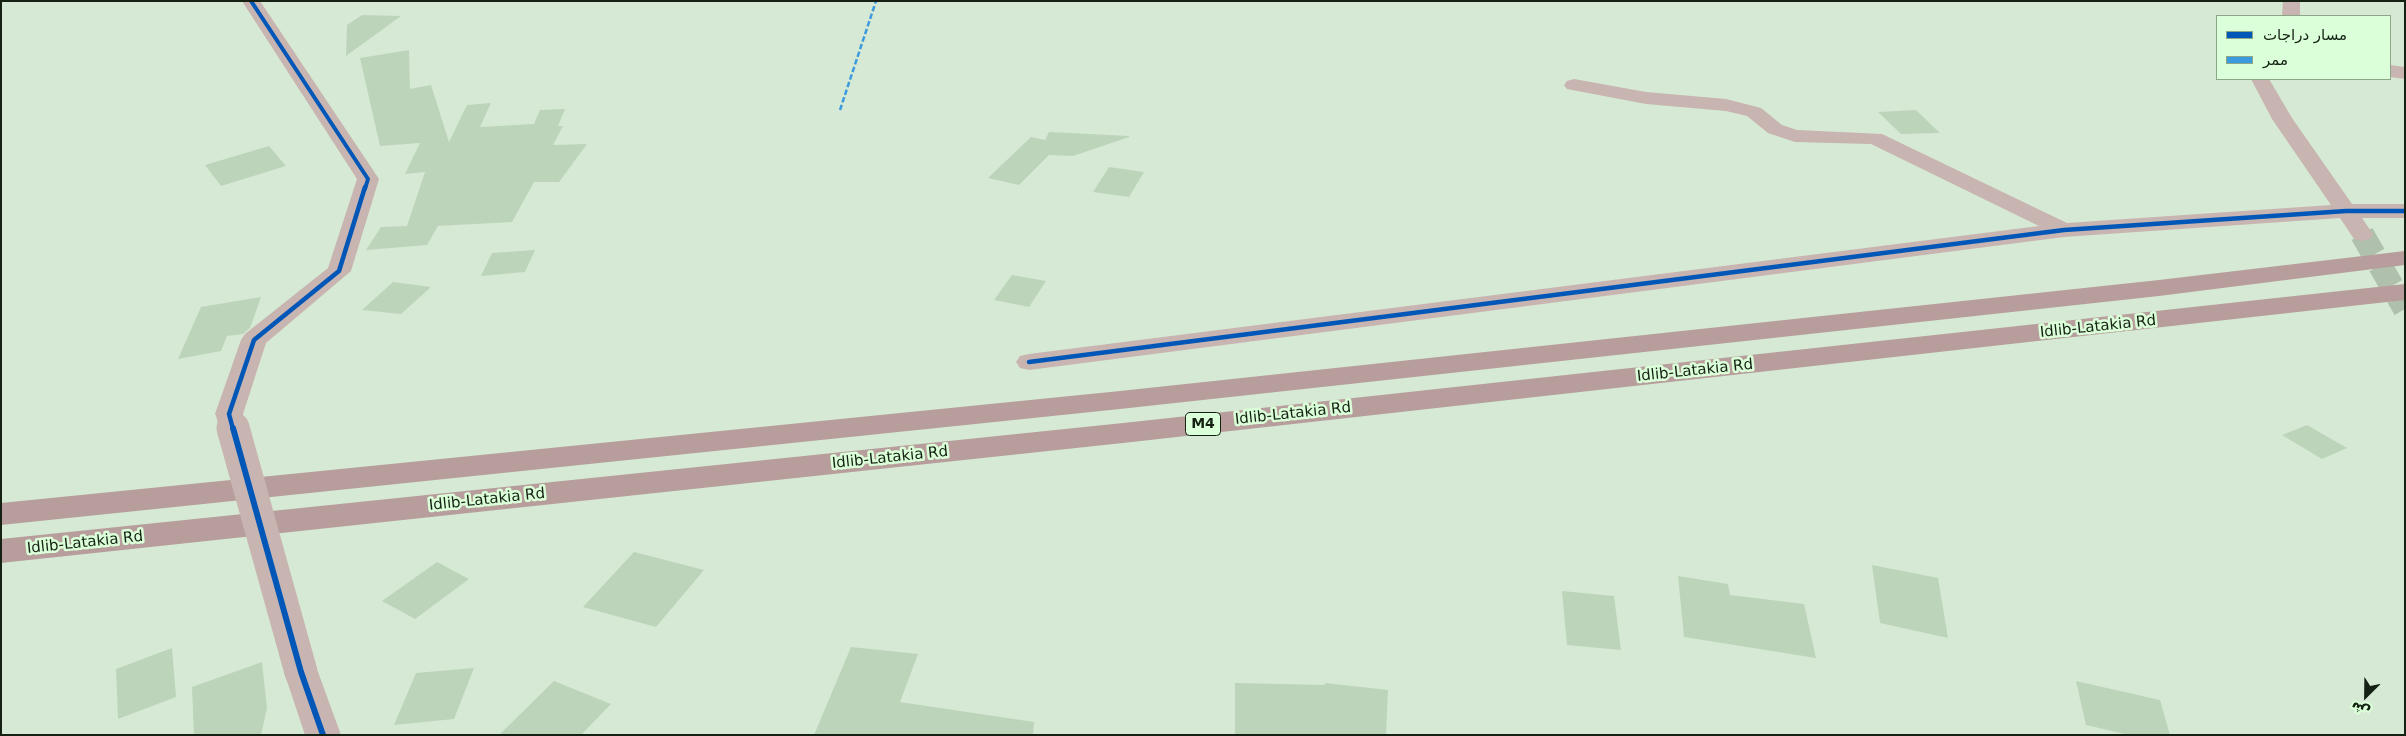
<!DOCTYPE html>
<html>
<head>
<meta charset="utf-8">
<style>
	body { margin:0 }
	#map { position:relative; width:2406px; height:736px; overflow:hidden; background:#d6e9d4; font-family:"DejaVu Sans","Noto Naskh Arabic",sans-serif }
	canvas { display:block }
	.frame { position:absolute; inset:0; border:2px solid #142113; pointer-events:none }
	.legend { position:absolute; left:2216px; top:15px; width:175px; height:65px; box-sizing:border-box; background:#dbffd8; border:1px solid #8ba689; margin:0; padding:6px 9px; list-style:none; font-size:15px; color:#142113 }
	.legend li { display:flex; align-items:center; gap:10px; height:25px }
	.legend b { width:25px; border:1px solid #8ba689 }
	.north { position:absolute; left:2341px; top:671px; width:50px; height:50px; -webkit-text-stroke:4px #dbffd8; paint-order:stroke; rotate:203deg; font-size:14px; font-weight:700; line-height:20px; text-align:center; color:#142113 }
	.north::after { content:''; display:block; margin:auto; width:18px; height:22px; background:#142113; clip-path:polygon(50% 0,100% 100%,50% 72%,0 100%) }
</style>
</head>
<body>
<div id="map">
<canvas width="2406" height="736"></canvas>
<div class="frame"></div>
<ul class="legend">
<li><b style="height:6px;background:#0057b8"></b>مسار دراجات</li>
<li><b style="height:6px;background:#3b9bde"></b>ممر</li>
</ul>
<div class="north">ش</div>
</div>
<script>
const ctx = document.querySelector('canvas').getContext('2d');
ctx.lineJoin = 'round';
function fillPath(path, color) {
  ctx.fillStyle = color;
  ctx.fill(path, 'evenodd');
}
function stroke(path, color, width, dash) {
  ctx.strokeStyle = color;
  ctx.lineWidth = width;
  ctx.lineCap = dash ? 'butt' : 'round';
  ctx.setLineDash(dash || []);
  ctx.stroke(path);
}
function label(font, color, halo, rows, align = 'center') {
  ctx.font = font + ' "DejaVu Sans",sans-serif';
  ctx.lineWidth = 5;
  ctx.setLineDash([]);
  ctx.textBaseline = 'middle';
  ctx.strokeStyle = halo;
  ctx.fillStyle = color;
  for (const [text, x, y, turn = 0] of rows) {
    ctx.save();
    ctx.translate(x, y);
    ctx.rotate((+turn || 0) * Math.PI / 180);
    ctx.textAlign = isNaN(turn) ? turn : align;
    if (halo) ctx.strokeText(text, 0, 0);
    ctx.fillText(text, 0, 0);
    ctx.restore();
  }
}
fillPath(new Path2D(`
	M362,15L401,16L346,56L347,25Z
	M409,50L410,89L431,85L449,142L467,105L491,103L480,127L534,124L540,110L565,109L558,126H563L553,145L587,144L559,182H534L512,222L438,226L427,245L366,250L381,227L407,226L425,172L405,174L420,143L380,146L360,58Z
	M1916,110L1940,133L1901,134L1878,112Z
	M1049,132L1129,136V137L1073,156L1049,155L1019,185L988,178L1031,137L1045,140Z
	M269,146L286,166L221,186L205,165Z
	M1109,167L1144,172L1129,197L1093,192Z
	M535,250L525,272L481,276L492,253Z
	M1012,275L1046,281L1029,307L994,300Z
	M393,282L431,287L401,314L362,310Z
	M261,297L250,328L243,334L227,336L221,351L178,359L201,307Z
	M2307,425L2347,448L2322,459L2282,435Z
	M634,552L704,570L656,627L583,607Z
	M437,562L469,579L415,619L382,601Z
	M1872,565L1938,578L1948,638L1880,623Z
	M1678,576L1728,584L1730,595L1804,604L1816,658L1684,637Z
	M1562,591L1614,596L1621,650L1567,645Z
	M851,647L918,654L900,702L1034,722L1033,735H814Z
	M172,648L176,697L118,719L116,669Z
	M262,662L267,708L261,735H194L192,687Z
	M474,668L454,719L394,725L416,673Z
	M554,681L611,704L581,735H499Z
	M2076,681L2160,700L2170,735H2129L2086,725Z
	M1235,683L1325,685V683L1388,690L1386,735H1235Z`), '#bcd5ba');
stroke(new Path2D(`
	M2362,234L2405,309`), '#afc1ad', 24, [24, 12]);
fillPath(new Path2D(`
	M2283,1H2300V16H2282Z
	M2390,65L2405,67V79L2390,77Z
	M1574,79L1646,92L1726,99L1761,108L1782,125L1797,130L1882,134L2067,223L2331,205L2272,119L2251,79H2269L2292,118L2352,204H2405V218H2362L2373,234L2370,239L2362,241L2354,239L2340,218L2064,237L1029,370L1020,368L1016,362L1020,356L1029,354L2039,226L1871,144L1795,142L1768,133L1747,116L1726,111L1646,104L1567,89L1564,85L1567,81Z
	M301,659L313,662L318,672L341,735H305L284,672L289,662Z`), '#c8b4b0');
fillPath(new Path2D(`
	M242,1H260L379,179L351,271L266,343L243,414L239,421L229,423L219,421L215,414L241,340L245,334L328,268L357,179Z`), '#c8b4b0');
fillPath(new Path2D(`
	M2405,251V265L2159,296L1120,409L1,525V503L1120,391L2159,280Z
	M2405,284V300L1123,443L1,563V539L1123,423Z`), '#b79e9c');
stroke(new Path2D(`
	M229,414L233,429`), '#c8b4b0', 26);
stroke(new Path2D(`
	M233,428L301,672`), '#c8b4b0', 33);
stroke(new Path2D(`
	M840,110L876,1`), '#3b9bde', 2.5, [5.5, 2.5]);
stroke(new Path2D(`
	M251,1L368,179L365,189`), '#0057b8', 4);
stroke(new Path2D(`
	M1029,362L2064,230L2346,211H2405
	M233,429L229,414L254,340L339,271L365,187`), '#0057b8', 4.5);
stroke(new Path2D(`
	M233,428L301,672L323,735`), '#0057b8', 6);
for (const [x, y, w] of [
	[1203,424,35]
]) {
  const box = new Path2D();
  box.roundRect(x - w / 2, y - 11.5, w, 23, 4);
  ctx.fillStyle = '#dbffd8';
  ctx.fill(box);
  stroke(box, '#142113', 1);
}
label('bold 14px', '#142113', null, [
	["M4",1203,424]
]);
label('15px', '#142113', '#dbffd8', [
	["Idlib-Latakia Rd",2098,327,-6],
	["Idlib-Latakia Rd",1695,371,-6],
	["Idlib-Latakia Rd",1293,414,-6],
	["Idlib-Latakia Rd",890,458,-6],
	["Idlib-Latakia Rd",487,500,-6],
	["Idlib-Latakia Rd",85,543,-6]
]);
</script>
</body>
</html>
